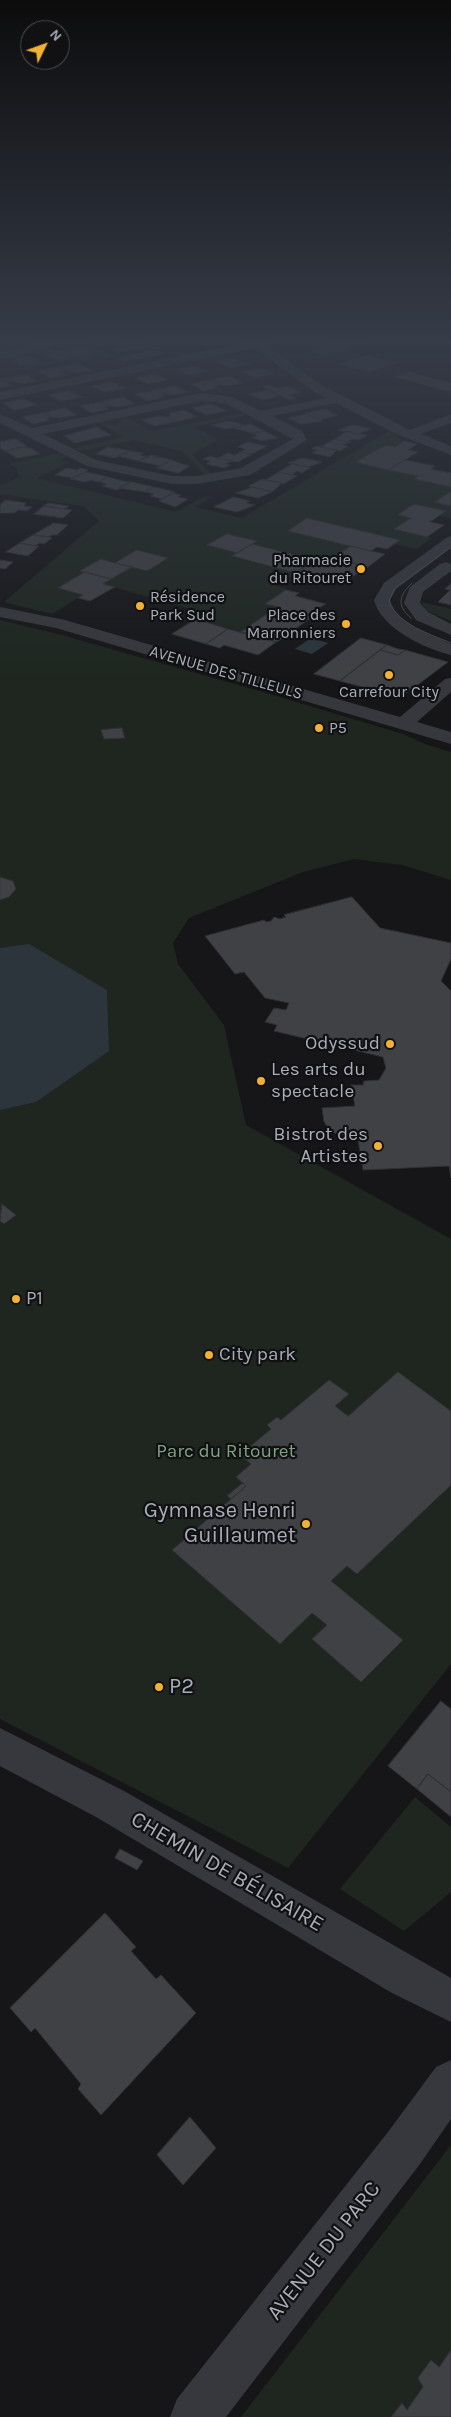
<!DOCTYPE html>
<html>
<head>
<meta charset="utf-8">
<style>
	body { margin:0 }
	#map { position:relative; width:451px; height:2417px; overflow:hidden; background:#161618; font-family:Karla,sans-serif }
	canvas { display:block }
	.north { position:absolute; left:20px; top:20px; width:50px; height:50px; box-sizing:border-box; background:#111113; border:1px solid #4d4f55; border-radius:50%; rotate:48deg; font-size:14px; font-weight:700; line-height:20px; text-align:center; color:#a8adb8 }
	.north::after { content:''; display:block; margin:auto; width:18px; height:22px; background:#f2b134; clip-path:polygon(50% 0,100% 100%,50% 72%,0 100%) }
</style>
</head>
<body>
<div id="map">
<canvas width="451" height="2417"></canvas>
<div class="north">N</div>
</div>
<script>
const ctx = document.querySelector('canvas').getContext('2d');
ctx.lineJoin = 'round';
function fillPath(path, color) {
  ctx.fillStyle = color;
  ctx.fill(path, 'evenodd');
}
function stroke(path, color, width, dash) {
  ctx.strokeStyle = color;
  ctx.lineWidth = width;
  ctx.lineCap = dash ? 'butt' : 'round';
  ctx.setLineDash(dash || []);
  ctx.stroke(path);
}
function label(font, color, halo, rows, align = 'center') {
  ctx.font = font + ' Karla,sans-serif';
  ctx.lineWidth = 4.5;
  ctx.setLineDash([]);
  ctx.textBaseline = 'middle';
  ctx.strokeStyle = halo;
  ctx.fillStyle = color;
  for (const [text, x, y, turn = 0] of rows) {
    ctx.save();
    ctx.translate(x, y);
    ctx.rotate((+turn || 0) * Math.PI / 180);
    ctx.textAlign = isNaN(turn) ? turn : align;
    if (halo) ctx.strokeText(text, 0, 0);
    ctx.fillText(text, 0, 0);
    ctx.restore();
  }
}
fillPath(new Path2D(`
	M57,343H88L115,356L85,362L76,357L96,353L81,346L66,349Z
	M50,348L54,350L42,353L56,360L71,358L74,360L25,369L21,366L42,363L28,355L12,358L8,355Z
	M242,413L247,415L195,427L218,440L192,454L211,474L205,475L182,451L134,440L81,451L74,448L123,437L98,422L102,421L107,425L120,422L116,419L125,416L152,431Z
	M389,431L404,441L395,447L386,445L357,463L418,476L414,479L451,487V492L436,502L451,506V518L439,516L445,511L414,504L398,514L411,518L395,529L432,538L416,549L395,544L399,540L308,518L288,531L351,546L329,561H321L252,544L256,541L227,534L208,545L238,553L233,557L296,573L276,586L287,589L266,604L278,607L241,632L196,619L198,617L188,614L194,610L103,584L132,567L167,558L137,550L115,563L101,559L81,570L85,572L58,588L83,595L52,614L4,602L99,521L83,506L0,494V486L19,477L17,468L9,464L58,453L67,457L61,459L68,463L36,478L176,512L205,496L212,497L195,507L242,518Z
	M421,602L451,609V621L427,611Z
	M0,620L58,634L270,694L403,734L425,744L451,752V880L402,865L354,859L303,872L189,918L173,943L178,964L224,1025L246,1125L451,1239V1664L288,1868L0,1719Z
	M415,1797L451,1827V1892L404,1931L340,1889Z
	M451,2145V2417H241Z`), '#1e261f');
fillPath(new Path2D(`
	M311,638L328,643L312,654L295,649Z
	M29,944L107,990L109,1051L36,1102L0,1110V948Z`), '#2c353c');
const building = new Path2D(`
	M129,343H142L150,347L119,352L114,350L125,347L121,345Z
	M338,343H362L326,356L312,352Z
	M81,346L97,354L76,357L66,352L71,351L66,349Z
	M56,350L65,351L75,356L56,360L41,352Z
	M148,351H156L165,354L124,362L116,359Z
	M28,355L36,359L43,363L21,366L12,361L17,360L12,358Z
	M366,355L396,363L370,372L339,364Z
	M234,358L251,364L230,368L217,361Z
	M79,364L92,371L76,373L58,367Z
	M194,366L210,371L189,375L177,369Z
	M59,367L66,371L60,372L67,375L51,378L38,371Z
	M262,368L274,374L255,378L242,372Z
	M409,372L451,383V392L395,377Z
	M154,374L169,380L148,384L135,378Z
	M26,375L37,381L22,384L6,378Z
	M230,376L243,383L228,386L220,385L211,380Z
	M6,378L12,381L6,382L11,386L0,388V379Z
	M211,380L220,385L215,386L219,387L203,391L191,384Z
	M111,382L126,388L104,392L92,386Z
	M270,385L277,388L288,386L301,392L289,395L296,398L289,400L262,386Z
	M175,386L188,392L172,395L156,390Z
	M156,390L165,395L159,396L163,397L147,401L135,394Z
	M269,390L279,395L274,396L277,397L262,400L249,394Z
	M68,391L83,397L61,401L49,395Z
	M123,397L135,404L118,407L110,406L101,402Z
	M23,399L38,405L14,410L3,403Z
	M101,402L110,406L105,407L108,409L92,413L80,406Z
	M211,404L227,411L206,415L192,408Z
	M65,408L77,415L60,418L51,417L43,413Z
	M325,409L337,415L320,420L306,413Z
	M184,410L197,417L176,422L166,417L171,416L168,414Z
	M43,413L51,417L47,418L50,420L33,424L22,417Z
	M307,414L322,421L301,424L288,418Z
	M158,416L166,417L176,422L154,426L142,420Z
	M229,421L245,425L226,429L212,425Z
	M251,424L264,431L252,433L234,428Z
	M353,425L371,429L358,434L338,430Z
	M97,427L111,435L75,443L64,436Z
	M264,431L278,438L261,441L252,437L258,436L252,433Z
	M348,431L358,434L367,435L359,440L352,439L347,442L335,439Z
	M16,439L27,446L5,451L0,448V442Z
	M335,439L347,442H351L342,445L348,446L340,451L321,447Z
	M404,441L417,444L408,450L418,452L388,470L356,462L386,445L395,447Z
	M248,442L267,446L252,454L241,452L246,449L238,447Z
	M317,446L321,447L337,450L330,457L312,453L317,450L312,449Z
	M22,447L31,448L40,454L17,458L5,451Z
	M108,447L121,449L130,451L115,458L96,454Z
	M130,451L143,453L139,455L148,457L139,461L118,456Z
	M241,452L252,454L238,462L218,458L228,453L235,455Z
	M152,455L157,456L153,458L159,457L172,460L160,466L139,461Z
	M210,456L218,458L232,461L225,464L230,465L225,468L206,464L210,461L203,459Z
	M303,458L322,462L308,467L288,463Z
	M172,460L179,463L190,466L178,473L157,468Z
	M405,460L435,466L431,469L451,473V487L414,479L418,476L388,470Z
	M292,464L308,467L310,468L302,473L297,471L292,475L279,472Z
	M67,468L77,470L80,468L88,470L74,478L55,475Z
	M85,472L96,474L108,477L99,482L90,480L85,482L71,479Z
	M279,472L292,475L297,476L283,484L266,480Z
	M108,477L119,480L130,482L117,490L102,486L107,484L99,482Z
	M263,479L266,480L282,483L272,492L249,486Z
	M130,482H132L154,487L145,492L119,488Z
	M154,487L163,489L175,492L163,499L150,496L154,494L145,492Z
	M253,487L272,492L258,498L236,493Z
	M451,492V506L435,502Z
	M173,493L181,495L178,497L188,499L175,507L159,501Z
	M234,497L250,501L246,503L255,505L237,512L214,507Z
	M6,500L26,503L24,506L32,507L27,511L19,510L14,513H0V505Z
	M48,503L69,506L65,509L44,506Z
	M414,504L446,511L430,522L444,525L427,537L394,529L411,518L398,515Z
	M44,506L72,510L63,518L34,514Z
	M307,518L400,540L387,549L377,547L371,551L288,531Z
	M54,523L68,525L57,535H52L49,537L33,535Z
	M227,534L257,541L238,553L207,545Z
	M33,535L49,537L52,538L44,544L39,543L35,546L20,543Z
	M20,543L35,546H39L28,556L6,552Z
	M252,544L315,560L296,573L232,556Z
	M351,546L371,551L385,554L368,567L333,558Z
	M137,550L168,558L147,571L115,563Z
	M333,558L368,567L344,582L337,580L333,583L295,573L315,560L325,561Z
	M101,559L115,563L132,567L111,579L80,571Z
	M0,560L13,562L5,569L0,568Z
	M85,572L111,579L103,584L115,587L90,601L78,598L83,595L58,588Z
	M451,584V605L438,602L450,590L445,589Z
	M286,590L299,593L295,596L326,604L306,615L313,616L305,622L270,612L278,607L265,604Z
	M270,612L305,622L277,642L241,632Z
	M196,619L228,629L206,644L172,634Z
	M228,629L269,640L276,642L258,655L224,645L220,648L206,644Z
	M361,638L387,645L340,681L314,674Z
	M387,645L398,649L405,650L398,655L380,650Z
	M380,650L398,655L405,650L448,662L407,693L394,689L388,694L340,681Z
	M394,689L407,693L403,697L389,693Z
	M122,728L125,738L104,739L101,730Z
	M0,877L13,881L16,889L9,897L0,900Z
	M352,897L380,928L451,943V959L441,981L451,991V1178L449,1166L363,1170L358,1140L331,1132L324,1122L322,1108L355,1106L351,1085H363L364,1081L379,1080L386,1068L383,1057L274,1031L277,1025L265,1022L274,1008L286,1010L289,1003L265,998L244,972L235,974L205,936L264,920L266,922L271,921L274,917L280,919L286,917L284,915Z
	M2,1204L16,1215L4,1224L0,1221Z
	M398,1372L451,1411V1485L357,1574L347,1566L331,1581L403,1640L361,1682L312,1639L327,1625L312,1613L280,1644L172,1550L246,1486L236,1477L251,1464L240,1455L271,1429L267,1425L277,1417L281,1420L329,1380L349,1394L335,1406L348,1416Z
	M243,1483L246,1486L231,1499L227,1496Z
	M441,1701L451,1709V1792L428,1774L417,1789L388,1766Z
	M428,1774L451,1792V1817L417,1789Z
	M120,1849L143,1861L137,1870L115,1858Z
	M105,1913L136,1947L131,1951L156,1979L161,1975L196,2013L101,2115L78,2089L81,2084L35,2028L31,2032L10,2008Z
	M190,2117L216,2148L183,2185L157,2155Z
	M451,2350V2417H391L402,2403L407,2410L423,2387L418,2378L431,2360L439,2367Z`);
fillPath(building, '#404145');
stroke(building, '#303034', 1);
fillPath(new Path2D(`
	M38,343H53L55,346L49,349L0,359V351Z
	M245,343H269L267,345L321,385L410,430L451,414V423L421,434L451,446V455L396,434L336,403L272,416L302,431L307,440L250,475L197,484H172L87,466L0,423V414L32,428L201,393L232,397L261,411L326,398L313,391L255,348L0,400V392ZM201,401L225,403L293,439L241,468L197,476H172L96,460L43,434Z
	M451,536V548L396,589L390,600C397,625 430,634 451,644V655C425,649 381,628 374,600L384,583L446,538Z
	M446,562L451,564V571L423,592L420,603L428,612L451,624V635L416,620L404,603L410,587L440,564Z
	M0,607L65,620L400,717L445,679L451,678V692L417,722L451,732V744L56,628L0,617Z
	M0,1728L124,1791L451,1978V2022L392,1993L96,1817L0,1766Z
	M451,2060V2119L420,2164L226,2417H170L177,2399L388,2132L436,2067Z`), '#37383d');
stroke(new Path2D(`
	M451,547L395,588L389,601C398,625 430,634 451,643
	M411,618C396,606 399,595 412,583`), '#4a4c52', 1);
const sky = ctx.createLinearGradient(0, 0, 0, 682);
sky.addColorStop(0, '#0c0c0d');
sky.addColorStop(0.5, '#363c48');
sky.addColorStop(1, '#363c4800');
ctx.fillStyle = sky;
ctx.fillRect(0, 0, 451, 682);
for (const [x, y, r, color] of [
	[361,569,5,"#f2b134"],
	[140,606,5,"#f2b134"],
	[346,624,5,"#f2b134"],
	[389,675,5,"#f2b134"],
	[319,728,5,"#f2b134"],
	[390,1044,5,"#f2b134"],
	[261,1081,5,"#f2b134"],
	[378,1146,5,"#f2b134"],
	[16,1299,5,"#f2b134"],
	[209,1355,5,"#f2b134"],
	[306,1524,5,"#f2b134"],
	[159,1687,5,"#f2b134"]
]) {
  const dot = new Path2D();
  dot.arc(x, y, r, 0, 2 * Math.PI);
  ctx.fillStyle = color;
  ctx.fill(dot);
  stroke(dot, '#111113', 2);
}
label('16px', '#a8adb8', '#111113', [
	["Pharmacie",351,560],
	["du Ritouret",351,578],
	["Résidence",150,597,"left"],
	["Park Sud",150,615,"left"],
	["Place des",336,615],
	["Marronniers",336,633],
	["Carrefour City",389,692,"center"],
	["P5",329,728,"left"]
], 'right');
label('16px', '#a8adb8', '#111113', [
	["AVENUE DES TILLEULS",226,673,16]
]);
label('19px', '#a8adb8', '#111113', [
	["Odyssud",380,1044,"right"],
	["Les arts du",271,1070],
	["spectacle",271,1092],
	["Bistrot des",368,1135,"right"],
	["Artistes",368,1157,"right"],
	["P1",26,1299],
	["City park",219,1355]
], 'left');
label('19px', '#7fa381', '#111113', [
	["Parc du Ritouret",226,1452]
]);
label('22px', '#a8adb8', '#111113', [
	["Gymnase Henri",296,1511],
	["Guillaumet",296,1536],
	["P2",169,1687,"left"]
], 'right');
label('22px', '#a8adb8', '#111113', [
	["CHEMIN DE BÉLISAIRE",227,1872,30],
	["AVENUE DU PARC",324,2251,-52]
]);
</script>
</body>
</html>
